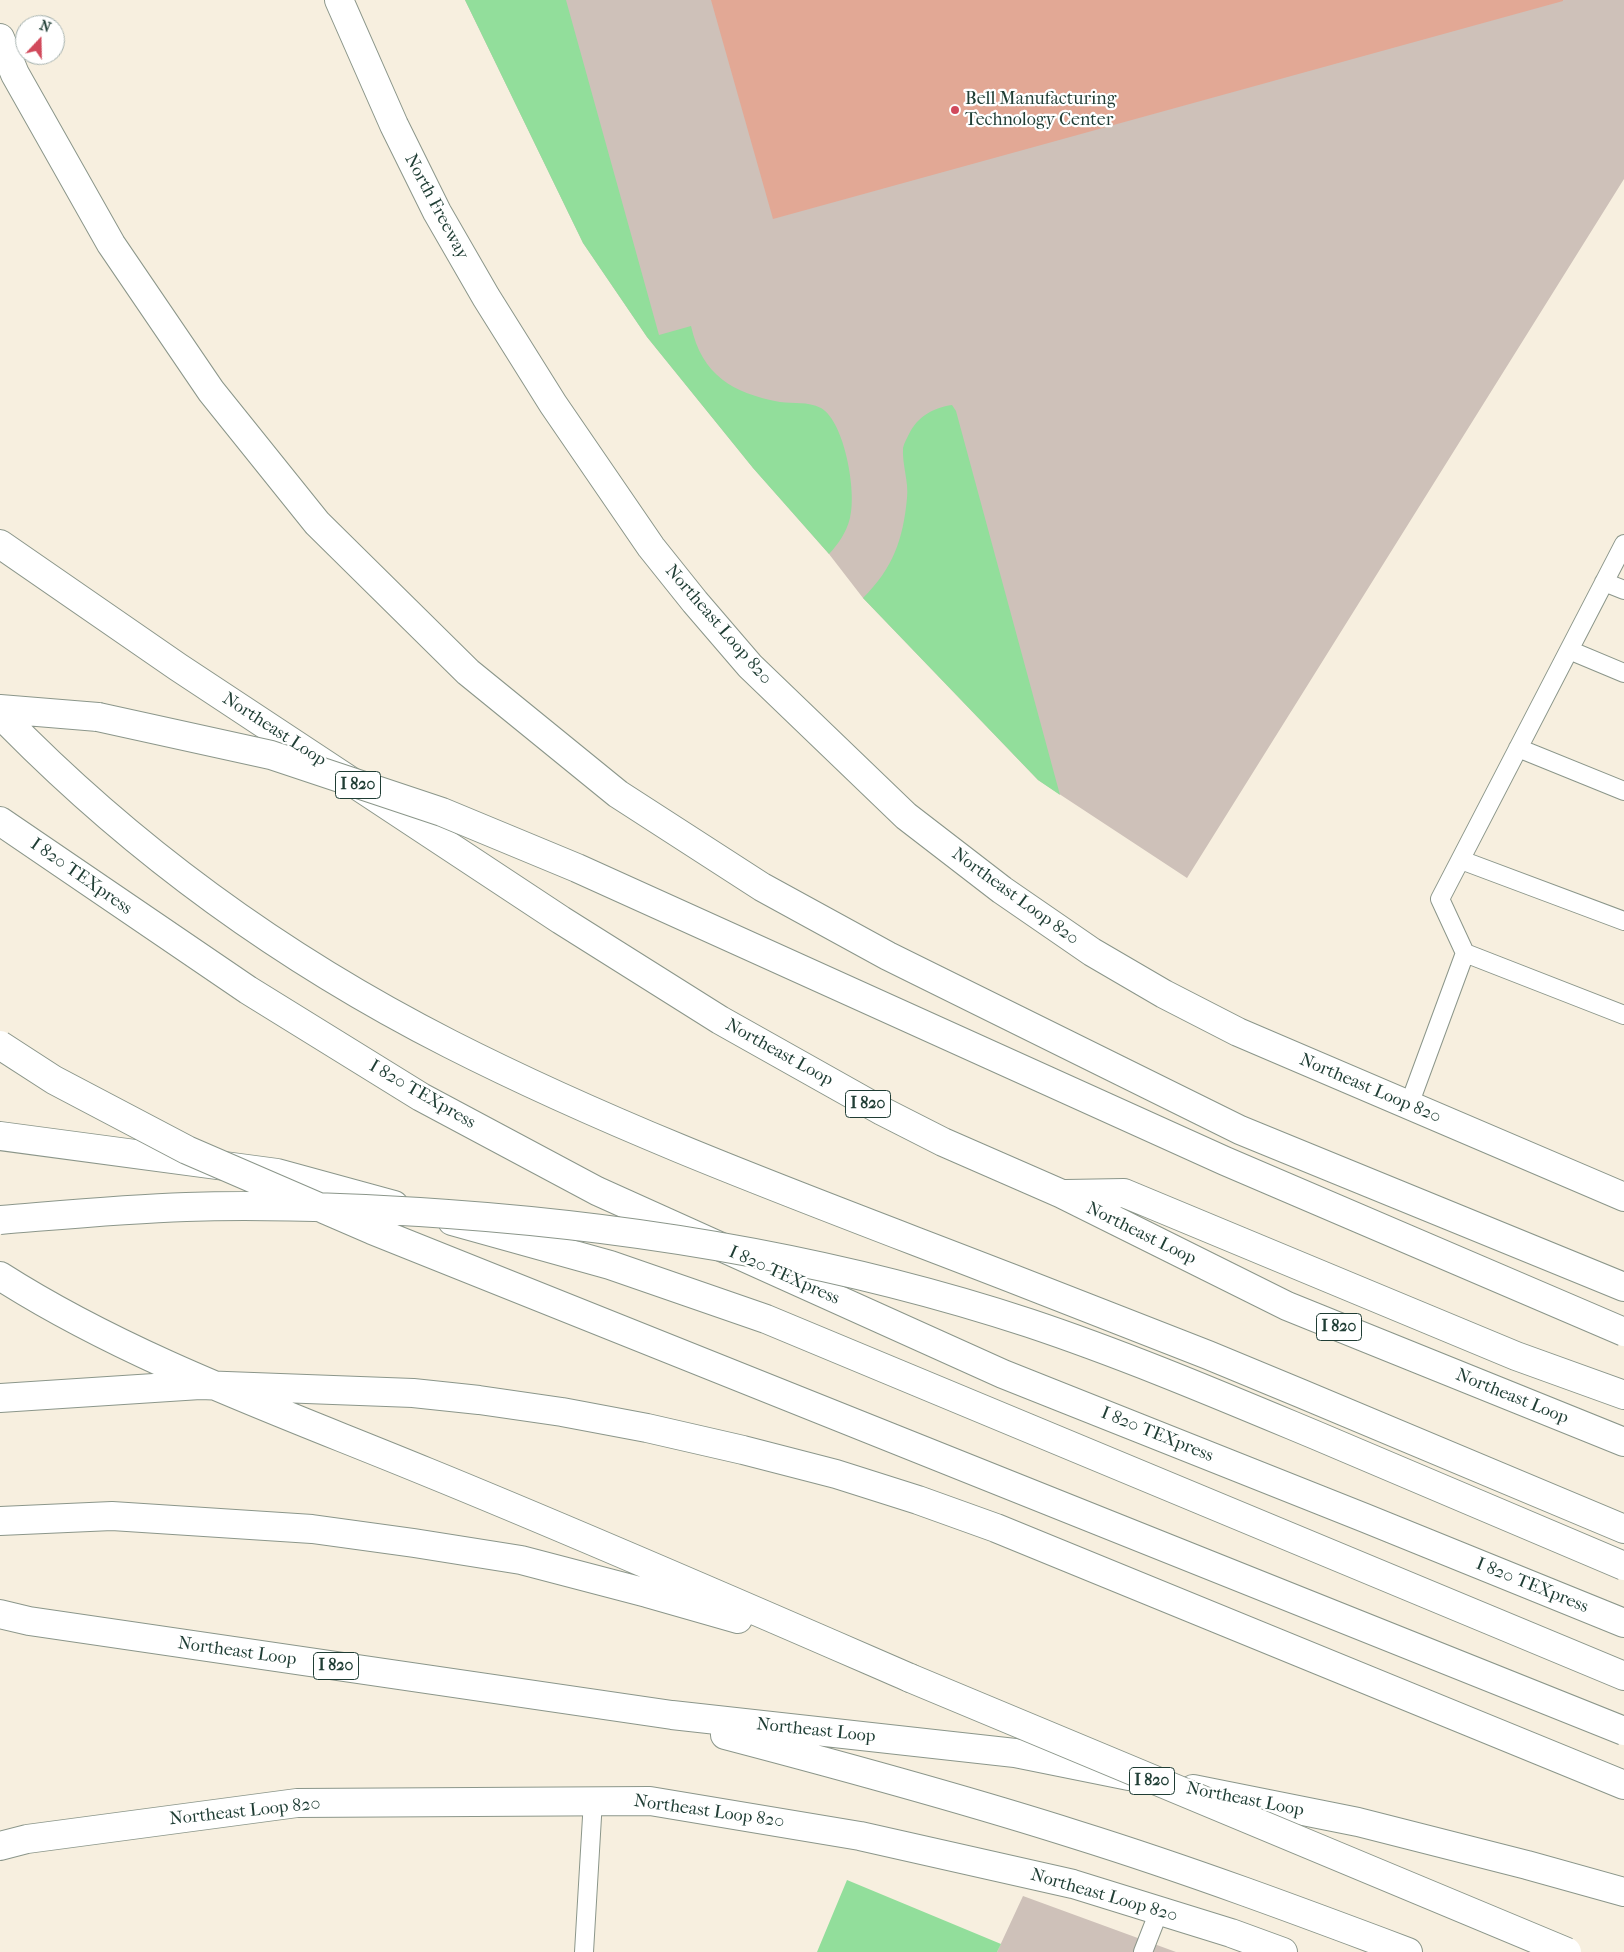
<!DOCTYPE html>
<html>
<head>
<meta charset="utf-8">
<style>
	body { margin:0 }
	#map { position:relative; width:1624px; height:1952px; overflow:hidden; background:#f7efdf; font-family:"IM FELL French Canon",serif }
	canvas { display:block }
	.north { position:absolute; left:15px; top:15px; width:50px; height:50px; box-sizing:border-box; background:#fff; border:1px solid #a5b1ae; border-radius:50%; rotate:21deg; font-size:14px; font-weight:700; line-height:20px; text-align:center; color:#1f3d34 }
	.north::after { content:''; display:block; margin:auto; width:18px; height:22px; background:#d1495b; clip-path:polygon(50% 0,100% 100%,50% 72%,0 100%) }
</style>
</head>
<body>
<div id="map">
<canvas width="1624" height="1952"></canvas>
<div class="north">N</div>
</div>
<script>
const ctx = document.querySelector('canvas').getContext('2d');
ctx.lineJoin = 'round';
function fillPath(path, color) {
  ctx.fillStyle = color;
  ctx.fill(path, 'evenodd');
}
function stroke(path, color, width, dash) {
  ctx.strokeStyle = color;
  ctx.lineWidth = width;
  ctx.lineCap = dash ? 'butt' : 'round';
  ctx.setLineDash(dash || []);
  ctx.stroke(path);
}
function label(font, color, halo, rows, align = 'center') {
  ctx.font = font + ' "IM FELL French Canon",serif';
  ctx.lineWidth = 4.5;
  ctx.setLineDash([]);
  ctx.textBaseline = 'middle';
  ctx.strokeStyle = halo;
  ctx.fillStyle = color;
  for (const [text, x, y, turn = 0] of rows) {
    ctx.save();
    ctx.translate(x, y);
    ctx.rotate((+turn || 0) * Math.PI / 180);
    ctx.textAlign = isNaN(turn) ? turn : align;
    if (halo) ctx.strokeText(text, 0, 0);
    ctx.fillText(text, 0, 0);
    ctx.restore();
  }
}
fillPath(new Path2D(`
	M465,0H1624V179L1187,878L1038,780L863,598L829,554L753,468L647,337L583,243Z
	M1023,1896L1176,1952H997Z`), '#cec1b9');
fillPath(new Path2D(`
	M465,0H566L659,335L691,326C702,375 732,393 780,402C794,404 807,401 821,408C845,422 857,493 850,518C846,533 839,543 829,554L753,468L647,337L583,243Z
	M952,405L956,411L1060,795L1038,780L863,598C893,568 903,540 907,498C909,482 902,465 903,448C904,443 907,438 909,434C918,416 933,408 952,405Z
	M847,1880L1001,1944L997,1952H817Z`), '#92de9b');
fillPath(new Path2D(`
	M711,0H1563V1L773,219Z`), '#e2a895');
const lane = new Path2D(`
	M1604,582L1624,590
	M1569,650L1624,673
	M1518,748L1624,791
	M1461,860L1624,921
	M1465,953L1624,1015
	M1409,1105L1465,953L1440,899L1624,544
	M584,1952L593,1800
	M1143,1952L1159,1911`);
const secondary = new Path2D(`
	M339,0L394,125L437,212L486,297L553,404L651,547L695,602L750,666L906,816L1002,890L1092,952L1164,994L1238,1032L1624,1197
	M0,1846L27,1839L297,1803L650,1801L860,1836L1073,1884L1231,1933L1283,1952`);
const highway = new Path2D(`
	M0,38L15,74L111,244L211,391L317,523L468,672L618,794L762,887L888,956L1240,1130L1624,1287
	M0,544L178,667L561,920L720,1020L882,1111L943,1142L1062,1194L1287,1306L1624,1442
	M0,709L98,717
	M0,714C130,848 283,959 450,1044C631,1136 823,1205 1011,1278C1076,1304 1143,1329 1208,1355C1347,1412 1485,1471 1624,1529
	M0,821L248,990L421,1097L597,1191L1003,1374L1365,1518L1624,1623
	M0,1136L277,1173L394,1205
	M1066,1194L1124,1193L1516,1356L1624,1395
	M452,1221L610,1265L766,1319L1624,1676
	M0,1276C130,1359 284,1413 427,1472C589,1538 749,1608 910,1678
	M0,1398L200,1385L413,1393L479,1400L562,1412L647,1428L743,1450L836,1474L918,1500L996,1528L1624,1785
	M0,1521L112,1516L312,1529L414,1543L521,1560L647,1593L738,1619
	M0,1614L29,1621L672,1715L1015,1753L1129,1776
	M725,1735C843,1766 961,1798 1077,1835C1189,1870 1299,1911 1408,1952
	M1193,1789L1358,1822L1527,1865L1624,1892`);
stroke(lane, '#8b968a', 20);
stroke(secondary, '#8b968a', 30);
stroke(highway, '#8b968a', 30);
stroke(lane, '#fff', 18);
stroke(secondary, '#fff', 28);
stroke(highway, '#fff', 28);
const highwayBridge = new Path2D(`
	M98,717L271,755L442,812L577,868L1225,1161L1624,1332
	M0,1045L54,1080L187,1150L372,1230L1624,1731
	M0,1220C62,1215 124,1209 186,1207C273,1204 361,1208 448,1214C645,1228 840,1261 1029,1323C1128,1356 1224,1397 1320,1437C1421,1480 1523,1523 1624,1566
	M910,1678L1567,1952`);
stroke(highwayBridge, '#8b968a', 30, []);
stroke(highwayBridge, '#fff', 28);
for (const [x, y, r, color] of [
	[955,110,5,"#d1495b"]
]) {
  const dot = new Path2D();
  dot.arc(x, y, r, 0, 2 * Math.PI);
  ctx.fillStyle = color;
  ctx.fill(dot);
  stroke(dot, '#fff', 2);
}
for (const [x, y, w] of [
	[358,785,45],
	[868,1104,45],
	[1339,1327,45],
	[336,1666,45],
	[1152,1781,45]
]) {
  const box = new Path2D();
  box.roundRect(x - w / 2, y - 13.5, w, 27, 4);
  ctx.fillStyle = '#fff';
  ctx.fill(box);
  stroke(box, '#1f3d34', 1);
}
label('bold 16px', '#1f3d34', null, [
	["I 820",358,785],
	["I 820",868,1104],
	["I 820",1339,1327],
	["I 820",336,1666],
	["I 820",1152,1781]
]);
label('18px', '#1f3d34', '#fff', [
	["Bell Manufacturing",965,100],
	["Technology Center",965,121]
], 'left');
label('18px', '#1f3d34', '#fff', [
	["North Freeway",436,207,62],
	["Northeast Loop 820",718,625,49],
	["Northeast Loop",274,730,33],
	["I 820 TEXpress",81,877,35],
	["Northeast Loop 820",1015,897,36],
	["Northeast Loop",779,1053,29],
	["Northeast Loop 820",1370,1089,23],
	["I 820 TEXpress",422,1095,30],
	["Northeast Loop",1141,1234,26],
	["I 820 TEXpress",784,1276,24],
	["Northeast Loop",1512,1397,22],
	["I 820 TEXpress",1157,1435,22],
	["I 820 TEXpress",1532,1586,22],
	["Northeast Loop",237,1652,8],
	["Northeast Loop",816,1731,6],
	["Northeast Loop",1245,1800,11],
	["Northeast Loop 820",245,1812,-6],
	["Northeast Loop 820",709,1812,8],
	["Northeast Loop 820",1104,1896,16]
]);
</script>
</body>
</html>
